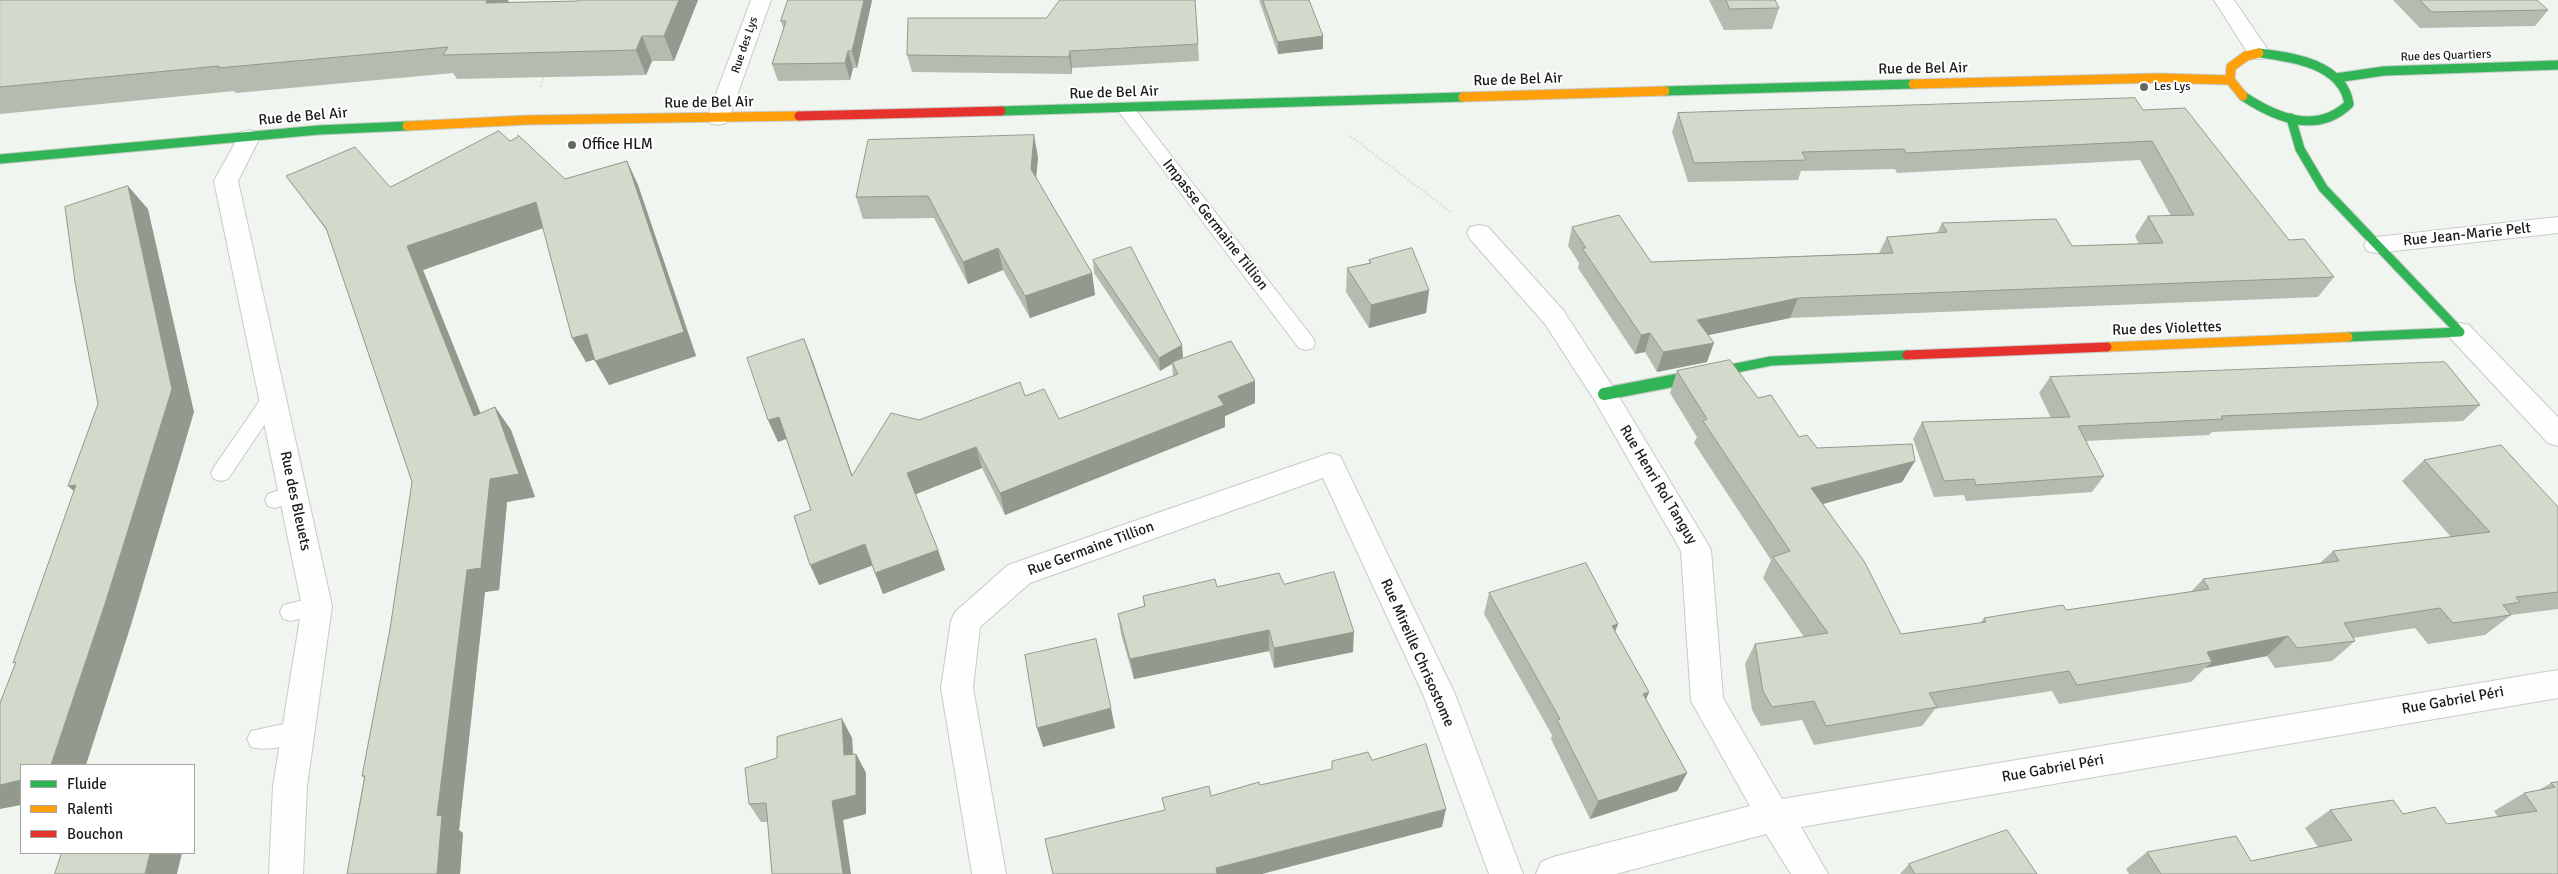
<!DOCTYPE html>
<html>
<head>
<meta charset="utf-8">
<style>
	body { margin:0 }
	#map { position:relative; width:2558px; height:874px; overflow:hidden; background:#f0f5f0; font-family:Signika,sans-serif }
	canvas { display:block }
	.legend { position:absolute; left:20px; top:764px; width:175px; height:90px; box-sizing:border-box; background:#fff; border:1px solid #a3a5a3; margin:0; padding:6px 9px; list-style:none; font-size:15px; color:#191d1a }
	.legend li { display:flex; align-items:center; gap:10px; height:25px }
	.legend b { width:25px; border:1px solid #a3a5a3 }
</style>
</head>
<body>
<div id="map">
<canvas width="2558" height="874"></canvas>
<ul class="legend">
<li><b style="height:6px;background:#30b455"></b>Fluide</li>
<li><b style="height:6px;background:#ff9f0a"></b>Ralenti</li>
<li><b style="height:6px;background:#e5322d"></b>Bouchon</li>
</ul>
</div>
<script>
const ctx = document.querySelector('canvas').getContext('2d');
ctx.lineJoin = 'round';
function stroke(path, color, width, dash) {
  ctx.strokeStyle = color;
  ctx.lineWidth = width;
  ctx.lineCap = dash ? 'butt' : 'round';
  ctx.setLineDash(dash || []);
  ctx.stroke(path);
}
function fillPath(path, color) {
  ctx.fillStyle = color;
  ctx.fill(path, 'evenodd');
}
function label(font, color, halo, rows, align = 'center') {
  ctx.font = font + ' Signika,sans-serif';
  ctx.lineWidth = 4;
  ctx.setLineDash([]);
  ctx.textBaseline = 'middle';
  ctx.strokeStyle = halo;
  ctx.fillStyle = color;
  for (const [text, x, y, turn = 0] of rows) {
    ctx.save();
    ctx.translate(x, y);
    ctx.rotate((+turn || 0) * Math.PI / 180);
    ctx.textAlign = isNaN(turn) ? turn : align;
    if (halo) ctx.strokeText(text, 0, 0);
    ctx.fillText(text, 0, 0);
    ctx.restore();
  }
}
const lane = new Path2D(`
	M1125,103L1131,104L1313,338L1315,343L1313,348L1306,350L1299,348L1119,112L1117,108L1119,104Z
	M272,391L279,393L282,398L279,403L228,479L221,481L214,479L211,473L214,467L265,393Z
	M293,485L300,487L303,493L300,499L275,508L268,506L265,500L268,494Z
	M317,597L325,599L328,606L325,613L291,621L283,619L280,612L283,605Z
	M298,721L306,724L310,732L306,740C291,745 266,752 251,747L247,739L251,731Z`);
const street = new Path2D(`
	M751,0H771L729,118L726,123L718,125L710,123L707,118Z
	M2214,0H2234L2270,53L2267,58L2259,59L2251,58Z
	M249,130L257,132L260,137L238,181L332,606L307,786L303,874H269L273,786L302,606L214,181L241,132Z
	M2558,217V233L2376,253L2367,251L2364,245L2367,239L2376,237Z
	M1479,225L1488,227L1563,310L1613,387L1706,541L1711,550L1723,698L1782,799L2558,670V698L1801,827L1828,874H1791L1766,834L1616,874H1536L1541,862L1553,857L1750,806L1691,701L1681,551L1595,401L1545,324L1470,239L1467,233L1470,227Z
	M2460,323L2469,325L2558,417V446L2548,443L2451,339L2447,332L2451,325Z
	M1330,453L1340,456L1344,464L1455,694L1523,874H1489L1423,694L1323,478L1030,583L980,627L973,688L1006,874H972L941,688L951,621L955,612L1008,565Z`);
const fastFar1 = new Path2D(`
	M2336,78L2384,71L2558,65
	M1665,91L1913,84
	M2243,96C2276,118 2317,135 2349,104C2343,64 2293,57 2259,53
	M1001,111L1463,97
	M2291,118L2300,149L2323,188L2460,332L2348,337
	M0,159L319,130L407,126
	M1671,381L1771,361L1907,355`);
const fast = new Path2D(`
	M1604,394L1677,380`);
const slow = new Path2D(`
	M1913,84L2158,78L2230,80
	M2243,96L2230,80L2231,67L2246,56L2259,53
	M1463,97L1665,91
	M407,126L527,120L799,116
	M2107,347L2348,337`);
const jam = new Path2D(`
	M799,116L1001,111
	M1907,355L2107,347`);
stroke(lane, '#c7cbc7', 2);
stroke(street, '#c7cbc7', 2);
stroke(fastFar1, '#c7cbc7', 11);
stroke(fast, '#c7cbc7', 15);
stroke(slow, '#c7cbc7', 11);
stroke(jam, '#c7cbc7', 11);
stroke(new Path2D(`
	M540,87L545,74
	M1350,136L1451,212`), '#dee0de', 2.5, [2, 2]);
fillPath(lane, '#fdfefd');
fillPath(street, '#fdfefd');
stroke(fastFar1, '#30b455', 9);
stroke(fast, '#30b455', 12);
stroke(slow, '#ff9f0a', 9);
stroke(jam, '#e5322d', 9);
fillPath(new Path2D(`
	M0,0L509,2L698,0L674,61H652L646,75L457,79L453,73L236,93L234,91L0,114Z
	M788,0H872L857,68H853L850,80L778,81L772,64L784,30L781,21Z
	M1259,0H1309L1323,49L1278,54Z
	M1709,0H1775L1779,8L1772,29L1724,30Z
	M2393,0H2537L2548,10L2535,26L2420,28Z
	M1198,44L1199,61L1072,68V74L912,72L907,55Z
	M2143,110L2289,240L2334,277L2318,297L1790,318L1708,335L1707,362L1657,372L1645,352L1635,354L1578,268L1579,263L1568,246L1572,227L1651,262L1879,253L1887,237L1937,233L1942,223L2072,246L2139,244L2135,236L2148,216H2171L2140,160L1897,173L1895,169L1801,171L1798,180L1688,182L1672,132L1678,113Z
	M510,141L565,179L627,161L638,185L696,356L609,385L595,359L586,362L543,228L423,270L480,413L495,407L511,430L535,497L507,502L499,590L485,592L459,830L463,833L460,874H347L364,778L362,776L390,629L412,482L327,231L286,176L390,187Z
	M1038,157L1036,178L1092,273L1095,295L1030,318L1003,270L968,284L934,218L863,219L856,197Z
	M1093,260L1183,357L1177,361L1255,403L1225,416V427L1005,515L982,468L915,494L938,550L945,570L883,594L872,565L819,585L811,510L786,439L778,442L804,339L813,362L852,475L919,420L1025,396L1059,419L1173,376L1172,364L1160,371L1094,273Z
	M1369,260L1429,290L1426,313L1369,328L1346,292L1347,268L1369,263Z
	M1677,371L1758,398L1799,437L1817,448L1915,461L1902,482L1823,504L1901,634L1980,623L1984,618L2066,610L2191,592L2203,579L2320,563L2333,551L2451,537L2402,481L2424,460L2558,507V609L2511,615L2485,635L2428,644L2415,628L2353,638L2355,641L2332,661L2275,668L2267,656L2205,668L2191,682L2059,704L2052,691L1935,709L1922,726L1814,745L1802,720L1761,726L1752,710L1745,664L1755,644L1804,637L1763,578L1771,560L1694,443L1697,437L1670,393Z
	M2050,377L2480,405L2463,421L2212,432L2209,435L2086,441L2104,476L2092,492L1966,501L1964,495L1934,497L1913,439L1922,422L2051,418L2039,393Z
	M1284,584L1353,652L1274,668L1269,651L1134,679L1121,634L1118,614L1144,606L1143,596L1217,587Z
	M1489,593L1618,624L1615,631L1649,692L1646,699L1687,773L1677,791L1590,819L1551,739L1552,735L1484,614Z
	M842,719L852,738L853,754H856L866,773V814L843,820L761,822L749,804L777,758Z
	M2558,782V874H2129L2126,869L2147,852L2251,861L2318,847L2305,828L2330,810L2403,814L2447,824L2498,817L2494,811L2524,793L2539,790L2551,783Z
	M1909,864L2037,874H1900Z`), '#b5bbaf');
fillPath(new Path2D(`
	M487,0H508L509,3H486Z
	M679,0H698L674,61L664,36Z
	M864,0H872L857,68L852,51Z
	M642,36L652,61L646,75L636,50Z
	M1323,36V49L1278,54V42Z
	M848,51L853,68L850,80L845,63Z
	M1070,51L1072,68V74L1069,57Z
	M1034,135L1038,157L1035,191L1031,169Z
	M627,161L638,185L696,356L609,385L595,361Z
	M128,186L148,209L194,412L131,625L86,765H51Z
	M536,202L549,226L423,270L491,439L474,416L407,246Z
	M998,248L1003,270L968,284L963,262Z
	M1092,273L1095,295L1030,318L1025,296Z
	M1429,290L1426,313L1369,328L1371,305Z
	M1798,298L1790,318L1690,339L1697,320Z
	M1650,333L1645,352L1635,354L1641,335Z
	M587,334L600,358L586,362L572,338Z
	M804,339L813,362L860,498L852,476Z
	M1714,343L1707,362L1657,372L1663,352Z
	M1182,345L1183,357L1160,371L1159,358Z
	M1255,381V403L1225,416V427L1005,515L1000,493L1218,396Z
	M495,407L511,430L535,497L507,502L499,590L485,592L459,830L463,833L460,874H437V816L467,570Z
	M779,417L788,438L778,442L768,420Z
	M976,447L982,468L914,495L907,473Z
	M1915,461L1902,482L1801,510L1811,488Z
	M76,485L93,508L68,486Z
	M865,544L874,565L819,585L810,565Z
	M938,550L945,570L883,594L875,573Z
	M1618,624L1610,644L1612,626Z
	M1269,630V651L1134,679L1130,659Z
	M1354,632L1353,652L1274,668V648Z
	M2288,636L2267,656L2205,668L2212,662L2207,652Z
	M1649,692L1641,712L1643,694Z
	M1111,708L1115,728L1043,747L1037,728Z
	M842,719L852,738L854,774L844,755Z
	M856,754L866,773V814L843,820L851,874H843L832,801Z
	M1687,773L1677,791L1590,819L1598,801Z
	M21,780V805L0,809V785Z
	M1446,809L1442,827L1262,874H1217L1216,868Z
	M150,853H182L177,874H145Z`), '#94998e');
const building = new Path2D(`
	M0,0H487L486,3L577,1L578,0H679L664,36H642L636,50L443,55L448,47L218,68L219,66L0,87Z
	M788,0H864L852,51H848L845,63L772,64L786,21H781Z
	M1060,0H1195L1198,44L1070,51L1069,57L907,55L908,18H1046Z
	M1263,0H1309L1323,36L1278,42Z
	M1726,0H1775L1779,8L1730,9Z
	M2420,0H2537L2548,10L2432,12Z
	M2135,98L2143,110L2185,108L2289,240L2304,239L2334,277L1798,298L1697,320L1714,343L1663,352L1650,333L1641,335L1582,248H1586L1572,227L1619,215L1651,262L1893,253L1887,237L1947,232L1942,223L2056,219L2072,246L2163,243L2148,216L2194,215L2152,141L1906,153L1904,149L1802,152L1806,160L1694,163L1678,113Z
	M499,131L510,141L518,137V135L565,179L627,161L684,332L595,361L587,334L572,338L536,202L407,246L474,416L495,407L519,474L490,479L481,568L467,570L437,816L442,815L437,874H347L365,776H362L390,629L412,482L326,228L286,176L355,147L390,187Z
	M1034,135L1031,169L1092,273L1025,296L998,248L963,262L928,196L856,197L868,140Z
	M128,186L172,389L105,604L51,765H21V780L0,785V703L16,662L13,663L76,485L68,486L98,404L75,282L65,207Z
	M1131,247L1182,345L1159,358L1093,260Z
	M1412,248L1429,290L1371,305L1347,268L1371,263L1369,260Z
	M804,339L852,476L891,413L919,420L1020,382L1025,396L1044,389L1059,419L1178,374L1172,362L1231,341L1255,381L1218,396L1224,405L1000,493L976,447L907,473L938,550L875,573L865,544L810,565L794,516L811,510L779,417L768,420L747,358Z
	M1730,360L1758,398L1771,395L1799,437L1807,435L1817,448L1912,444L1915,461L1811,488L1864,561L1901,634L1986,622L1984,618L2063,605L2066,610L2209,589L2203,579L2339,561L2333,551L2490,532L2424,460L2501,445L2558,507V592L2516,597L2520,602L2503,605L2511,615L2453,623L2440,608L2344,623L2355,641L2297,648L2288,636L2207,652L2212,662L2077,685L2069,671L1929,693L1937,707L1826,726L1814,701L1772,707L1763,691L1755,644L1828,633L1773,557L1790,551L1703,421L1707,419L1677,371Z
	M2445,362L2480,405L2221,416L2223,419L2078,426L2104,476L1976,485L1974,479L1944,481L1922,422L2070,417L2050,377Z
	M1586,563L1618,624L1612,626L1649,692L1643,694L1687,773L1598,801L1557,720L1560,719L1489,593Z
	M1334,572L1354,632L1274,648L1269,630L1130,659L1118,614L1145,606L1143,596L1215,579L1217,587L1279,573L1284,584Z
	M1096,639L1111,708L1037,728L1025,655Z
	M842,719L844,755L856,754V795L832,801L843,874H772L766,803L749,804L745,768L777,758V737Z
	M1426,744L1446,809L1216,868L1217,874H1053L1045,839L1165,810L1162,798L1209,786L1211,796L1259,782L1260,785L1332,769V761L1368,752L1372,760Z
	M2558,782V874H2161L2147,852L2236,836L2251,861L2352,840L2330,810L2393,800L2403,814L2435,807L2447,824L2537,811L2524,793L2555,787L2551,783Z
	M2007,830L2037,874H1915L1909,864Z
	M62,853H150L145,874H55Z`);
fillPath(building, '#d3dacb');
stroke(building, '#94998e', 1);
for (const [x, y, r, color] of [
	[2144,87,5,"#646965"],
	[572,145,5,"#646965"]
]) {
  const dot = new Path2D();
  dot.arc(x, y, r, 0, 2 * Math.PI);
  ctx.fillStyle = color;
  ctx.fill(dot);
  stroke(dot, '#fff', 2);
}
label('12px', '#191d1a', '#fff', [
	["Rue des Lys",745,45,-71],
	["Rue des Quartiers",2446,56,-2]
]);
label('12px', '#191d1a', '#fff', [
	["Les Lys",2154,87]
], 'left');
label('15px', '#191d1a', '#fff', [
	["Rue de Bel Air",1923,69,-1],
	["Rue de Bel Air",1518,80,-2],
	["Rue de Bel Air",1114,93,-2],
	["Rue de Bel Air",709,103,-1],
	["Rue de Bel Air",303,117,-5],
	["Impasse Germaine Tillion",1215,225,52],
	["Rue Jean-Marie Pelt",2467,235,-6],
	["Rue des Violettes",2167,329,-2],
	["Rue Henri Rol Tanguy",1658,485,59],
	["Rue des Bleuets",295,501,78],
	["Rue Germaine Tillion",1091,549,-20],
	["Rue Mireille Chrisostome",1417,653,66],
	["Rue Gabriel Péri",2453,701,-10],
	["Rue Gabriel Péri",2053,769,-10]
]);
label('15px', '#191d1a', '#fff', [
	["Office HLM",582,145]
], 'left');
</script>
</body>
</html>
